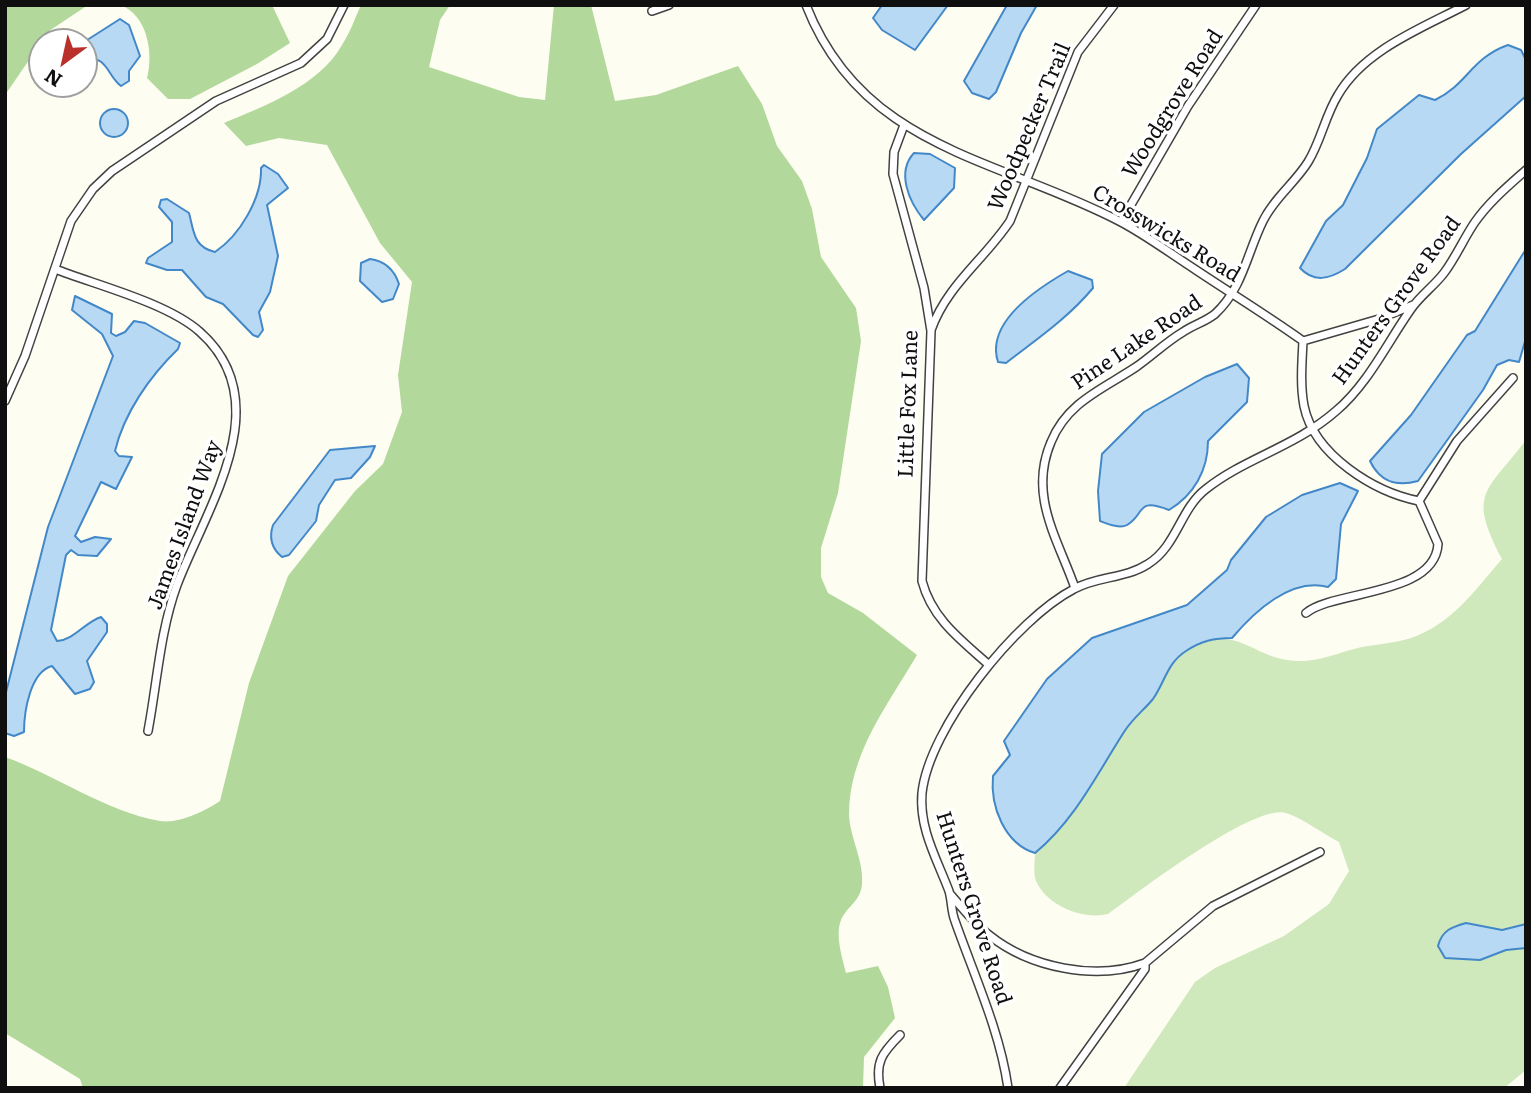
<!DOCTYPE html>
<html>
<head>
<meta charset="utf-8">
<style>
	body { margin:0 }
	#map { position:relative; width:1531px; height:1093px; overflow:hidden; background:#fefdf1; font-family:Literata,serif }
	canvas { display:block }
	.frame { position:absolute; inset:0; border:7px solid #0f0f0f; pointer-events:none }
	.north { position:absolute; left:28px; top:28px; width:70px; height:70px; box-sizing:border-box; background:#fff; border:2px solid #9f9f9f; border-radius:50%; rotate:213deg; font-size:19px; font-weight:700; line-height:28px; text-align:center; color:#0f0f0f }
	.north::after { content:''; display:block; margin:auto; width:24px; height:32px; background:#ba312c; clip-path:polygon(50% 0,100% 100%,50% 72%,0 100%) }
</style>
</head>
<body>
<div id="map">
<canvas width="1531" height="1093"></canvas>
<div class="frame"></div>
<div class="north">N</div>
</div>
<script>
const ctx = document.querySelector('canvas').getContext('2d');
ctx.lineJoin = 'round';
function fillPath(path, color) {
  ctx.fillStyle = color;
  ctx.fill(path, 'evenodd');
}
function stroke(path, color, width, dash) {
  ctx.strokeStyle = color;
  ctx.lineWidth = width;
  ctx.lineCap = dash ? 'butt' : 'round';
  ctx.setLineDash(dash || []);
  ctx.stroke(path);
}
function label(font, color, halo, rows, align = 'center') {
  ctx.font = font + ' Literata,serif';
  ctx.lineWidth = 7;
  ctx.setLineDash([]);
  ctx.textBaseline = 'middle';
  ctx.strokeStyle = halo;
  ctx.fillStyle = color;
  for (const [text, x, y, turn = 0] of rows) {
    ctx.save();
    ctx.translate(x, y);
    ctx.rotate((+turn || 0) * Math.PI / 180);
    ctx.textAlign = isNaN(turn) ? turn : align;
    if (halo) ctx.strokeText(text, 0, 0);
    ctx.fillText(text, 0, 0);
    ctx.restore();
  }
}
fillPath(new Path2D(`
	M1526,440V1070L1504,1088H1124L1195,982L1215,968L1284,936L1329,904L1349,871L1339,842C1322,833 1304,819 1286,813C1254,803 1137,893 1108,914C1083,920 1047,906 1036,881C1033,873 1035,861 1035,853C1076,819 1095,772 1126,729C1134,718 1146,709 1154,697C1165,680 1167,662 1187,650C1237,620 1250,659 1297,661C1317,662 1335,654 1354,649C1372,644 1393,644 1411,638C1452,624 1475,590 1502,559C1467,492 1486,493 1526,440Z`), '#cfe8bc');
fillPath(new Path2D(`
	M5,5H88L49,31L5,95Z
	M120,5H272L290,43L257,64L190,99H168L147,78C154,53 147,14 120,5Z
	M361,5H450L440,20L429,67L519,97L545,100L554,5H591L615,101L656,95L738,66L762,104L777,146L802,181L812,209L821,257L856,308L861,341L838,493L821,548V577L828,593L863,613L917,655C887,706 849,754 849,815C850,838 864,861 862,884C861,901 847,906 841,920C835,935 842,957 846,973L878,966L888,987L895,1018L864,1057L863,1088H83L80,1079L5,1033V757C55,775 107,812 160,821C179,824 205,811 220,801L249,683L288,576L355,491L383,464L402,412L398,375L412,282L380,243L327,145L279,138L246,146L224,123C264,106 319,86 342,45C350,33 355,18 361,5Z`), '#b2d89c');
const water = new Path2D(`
	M882,5H948L915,50L882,30L873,18Z
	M1007,5H1037L1021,33L996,92L989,99L972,93L964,81Z
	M120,19L129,25L140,56L129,71V81L121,86C107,76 108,55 84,59V42Z
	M1508,45L1521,50L1526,60V96L1461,154L1345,269C1329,279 1314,283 1300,268L1326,221L1343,205L1367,158L1377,129L1419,95L1435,100C1467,85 1471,58 1508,45Z
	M100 123a14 14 0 1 1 28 0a14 14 0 1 1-28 0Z
	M914,153L930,154L955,168L954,188L924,220C909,202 896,172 914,153Z
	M264,165L278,174L288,188L267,205L278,256L270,292L259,312L263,330L258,337L253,335L223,304L206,297L182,270H167L146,263L148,258L172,242V222L159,207L161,200L167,199L189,213C194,231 193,247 215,252C240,235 262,198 261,168Z
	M1526,249V338L1519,362L1509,360L1497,365L1483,390L1418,481C1396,487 1380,482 1370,461L1411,415L1467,335L1475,331Z
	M370,259C385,261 394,269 399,284L393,299L382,302L360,281L361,263Z
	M1068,271L1092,280L1093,288C1067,319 1037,339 1006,363L998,362C985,322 1038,288 1068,271Z
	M75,296L112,314L111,333L116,336L125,332L134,321L145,323L180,343L178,349C150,376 124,413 115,451L119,456L132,457L116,489L101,482L75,536L81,542L95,537L111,539L97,556L78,555L71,550L66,555L51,630L57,641C74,640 85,622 101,617L107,624V632L87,661L94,682L90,689L75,694L52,666C30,672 24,712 24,732L14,736L5,733V696L48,527L113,356L102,334L72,310Z
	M1237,364L1249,378L1247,402L1208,441C1208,470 1194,495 1169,510C1135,497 1146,514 1127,525C1120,529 1108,524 1100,521L1098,491L1102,454L1144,412L1205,377Z
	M375,446L370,457L351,478L335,480L319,505L316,521L289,555L282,557C271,548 269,537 273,525L330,450Z
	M1340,483L1358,491L1341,524L1336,579L1328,587C1291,577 1254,612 1232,638C1214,638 1201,641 1186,651C1167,663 1165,682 1153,699C1144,710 1132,719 1124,732C1097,774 1075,820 1035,853C1005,844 990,807 993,776L1010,755L1004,741L1047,679L1092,638L1187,605L1227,570L1231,560L1266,517L1302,495Z
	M1466,923L1502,930L1526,924V948L1506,950L1480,960L1445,958L1438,946C1442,930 1452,927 1466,923Z`);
fillPath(water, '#b8d9f4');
stroke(water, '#4288c8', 2);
const minor = new Path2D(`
	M806,5C862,149 998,158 1119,221C1146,235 1171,254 1196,270C1232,294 1268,316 1303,341C1302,362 1300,385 1304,406C1314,455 1374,492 1419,501L1438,544C1435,596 1334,590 1306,613
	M652,11L669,5
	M904,125L894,152L893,174L924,288L931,331L922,581C932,619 961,640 989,665
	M1121,222L1188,106L1256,5
	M55,269C96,285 168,303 200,332C280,403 206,508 177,585C160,631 157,684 148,731
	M931,330C947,285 984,260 1010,221L1078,52L1114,5
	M1303,341L1379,319L1413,305
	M5,401L25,356L71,221L93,189L112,171L216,101L301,63L327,39L344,5
	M1419,501L1457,441L1513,378
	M1075,588C1058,539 1028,496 1051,442C1067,402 1103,389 1136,367C1152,356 1166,342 1183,332C1193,325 1205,322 1215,314C1243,288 1247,253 1263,221C1274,198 1295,183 1308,162C1321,141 1325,116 1338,95C1364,50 1422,28 1466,5
	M951,895C963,909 975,924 989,935C1030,968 1096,981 1145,963
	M880,1088C875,1062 882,1053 900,1035
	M1008,1088C1000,1031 974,975 955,921C951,911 952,901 949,891C937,859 919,829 922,793C929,728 1016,619 1074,589C1097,576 1125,579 1148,564C1177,546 1180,509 1206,489C1245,458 1295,447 1336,411C1368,384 1387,343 1411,309C1420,296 1434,286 1444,273C1456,257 1464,238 1475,222C1489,202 1508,186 1526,170
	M1060,1088L1145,969V963L1213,906L1320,852`);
stroke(minor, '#424242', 10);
stroke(minor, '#fff', 7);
label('21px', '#0f0f0f', '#fff', [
	["Woodgrove Road",1173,104,-58],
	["Woodpecker Trail",1030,127,-67],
	["Crosswicks Road",1166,234,31],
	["Hunters Grove Road",1397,301,-54],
	["Pine Lake Road",1137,343,-34],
	["Little Fox Lane",909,404,-88],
	["James Island Way",185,525,-70],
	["Hunters Grove Road",973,908,72]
]);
</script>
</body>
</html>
